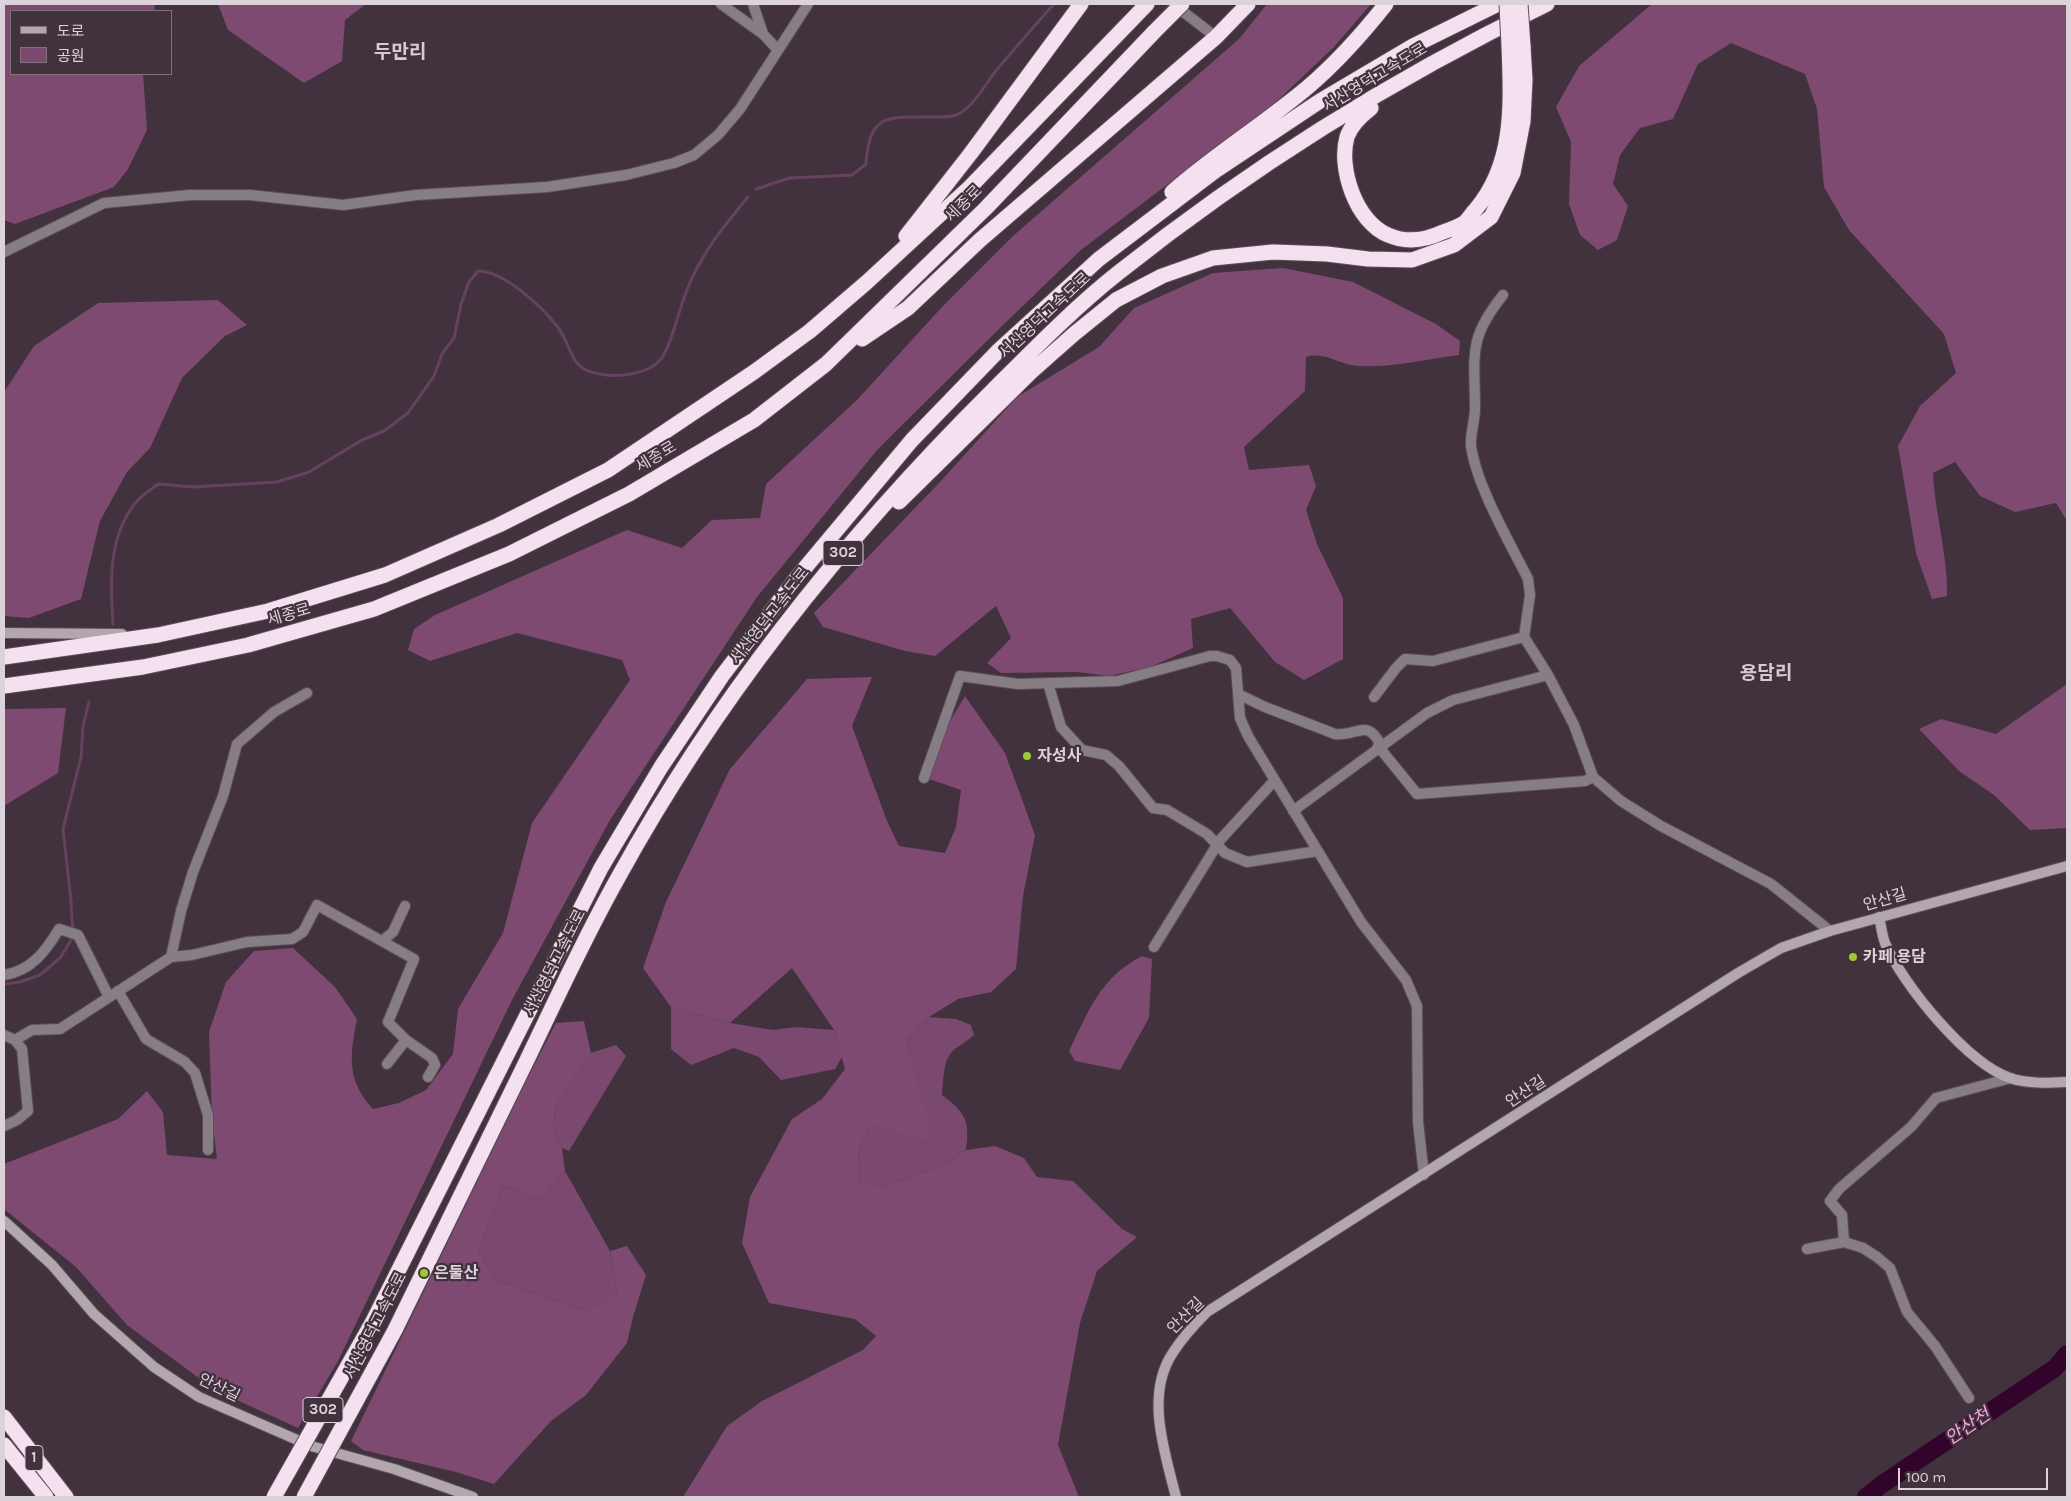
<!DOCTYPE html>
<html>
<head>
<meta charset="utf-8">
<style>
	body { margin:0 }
	#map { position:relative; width:2071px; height:1501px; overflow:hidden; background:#41323d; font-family:Karla,"Noto Sans KR",sans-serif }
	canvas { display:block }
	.frame { position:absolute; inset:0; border:5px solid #dcd2d9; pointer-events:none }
	.legend { position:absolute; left:10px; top:10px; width:162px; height:65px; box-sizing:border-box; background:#41323d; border:1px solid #7f727b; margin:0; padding:6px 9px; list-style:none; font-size:15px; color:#dcd2d9 }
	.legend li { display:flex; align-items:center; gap:10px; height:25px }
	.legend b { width:25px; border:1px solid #7f727b }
	.scale { position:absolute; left:1898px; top:1468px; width:150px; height:22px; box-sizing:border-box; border:2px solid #dcd2d9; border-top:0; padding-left:6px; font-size:15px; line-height:18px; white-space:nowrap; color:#dcd2d9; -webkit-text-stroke:4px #41323d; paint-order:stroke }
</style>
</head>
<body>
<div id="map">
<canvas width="2071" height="1501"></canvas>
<div class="frame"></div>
<ul class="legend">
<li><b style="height:6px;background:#b2a6af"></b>도로</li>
<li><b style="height:14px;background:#7b496f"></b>공원</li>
</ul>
<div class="scale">100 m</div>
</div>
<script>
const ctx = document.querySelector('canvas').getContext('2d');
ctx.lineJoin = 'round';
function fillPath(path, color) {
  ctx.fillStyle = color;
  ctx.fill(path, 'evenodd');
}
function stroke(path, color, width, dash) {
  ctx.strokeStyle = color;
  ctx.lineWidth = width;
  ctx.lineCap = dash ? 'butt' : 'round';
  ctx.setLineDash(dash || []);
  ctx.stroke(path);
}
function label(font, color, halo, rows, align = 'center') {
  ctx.font = font + ' Karla,"Noto Sans KR",sans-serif';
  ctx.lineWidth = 4.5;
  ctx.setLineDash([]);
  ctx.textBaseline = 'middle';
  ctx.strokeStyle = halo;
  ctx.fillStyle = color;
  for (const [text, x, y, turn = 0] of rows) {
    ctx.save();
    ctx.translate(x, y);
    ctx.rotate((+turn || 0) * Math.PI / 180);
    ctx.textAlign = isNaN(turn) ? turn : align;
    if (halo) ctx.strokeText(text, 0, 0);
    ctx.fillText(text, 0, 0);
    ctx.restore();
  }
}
fillPath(new Path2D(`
	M671,1007L730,1023L773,1030L796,1027L834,1030L842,1057L835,1069L781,1080L759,1057L734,1048L691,1065L671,1049Z
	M929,1017L956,1019L971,1025L974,1035C968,1041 961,1044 955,1049C942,1059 944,1080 942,1095C966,1113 970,1121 966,1150L943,1165L882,1187L860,1184L858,1152L870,1126L932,1141L907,1040Z
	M616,1045L626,1056L569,1151L562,1148L553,1127L557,1103L591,1053Z
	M565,1171L610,1251L617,1292L586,1311L494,1279L479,1250L503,1186L540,1200Z`), '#7b496f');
fillPath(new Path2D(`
	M4,4H155L154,11H11V74H143L147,130L128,169L114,187L15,224L4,220Z
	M218,4H366L345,20L342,61L304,83L228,30Z
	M1267,4H1371L1334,47L1276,102L1081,250L1003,325L878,449L757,597L610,820L512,1000L337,1363L298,1428L215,1390L127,1325L76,1267L4,1209V1164L118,1119L147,1091L163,1112L167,1155L217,1159L212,1119L209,1032L226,982L254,951L293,948L335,987L357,1019C350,1055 346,1080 373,1109L399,1103L426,1090L453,1054L458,1009L503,933L532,823L630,680L622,660L517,633L430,661L408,650L414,629L435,615L627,530L682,548L712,520L760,518L766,484L857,400L942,307L1013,236L1239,39Z
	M1652,4H2067V521L2056,503L2015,512L1980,496L1955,462L1933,473C1935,515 1948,554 1947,596L1932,599L1916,553L1898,446L1920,406L1956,373L1944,334L1849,230L1824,187L1817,109L1805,74L1731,43L1698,64L1673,119L1640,128L1620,155L1613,184L1628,206L1617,240L1598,250L1580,235L1569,204L1571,142L1556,107L1579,66Z
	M1283,268L1353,282L1436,324L1460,341L1459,355C1427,359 1391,368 1358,366C1339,365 1325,351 1306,357L1305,391L1244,447L1249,470L1309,465L1316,486L1306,510L1317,544L1343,598V659L1304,680L1275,662L1230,608L1191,619L1193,648L1150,667L1109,676L1077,672L1001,673L987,663L1011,638L996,606L935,656L905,651L823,627L814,613L939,483L1017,397L1099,347L1134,308L1213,273Z
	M218,300L247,325L225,336L182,378L150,448L127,472L100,521L81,599L29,618L4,616V392L34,346L98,303Z
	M872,677L852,726L887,821L899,846L945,853L956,827L961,790L929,779L950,721L965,696L1005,753L1035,835L1023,896L1016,969L991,992L958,999L929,1017L907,1040L933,1142L870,1126L858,1152L860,1183L882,1187L943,1165L966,1150L995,1146L1024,1158L1037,1177L1073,1181L1122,1229L1137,1237L1097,1271L1080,1323L1058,1445L1079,1497H683L727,1426L762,1401L863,1350L876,1336L855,1319L769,1303L742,1243L750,1197L792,1119L822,1099L845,1069L834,1030L792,968L730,1023L671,1007L643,968L666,902L730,769L807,679Z
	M2067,684V828L2030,830L1994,795L1959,771L1919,729L1941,719L1996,734Z
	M66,708L58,773L4,806V709Z
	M1142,956L1152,959L1149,1018L1120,1070L1075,1061L1069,1051C1089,1010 1100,978 1142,956Z
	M584,1021L591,1053L557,1103L553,1127L562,1148L565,1171L540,1200L503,1186L479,1250L494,1279L586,1311L617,1292L610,1251L627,1246L646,1275L633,1317L627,1343L586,1395L551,1421L494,1484L456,1472L363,1450L351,1441L527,1079L556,1023Z`), '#7e4a72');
stroke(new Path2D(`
	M756,189L790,178L852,175L866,164C869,112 889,117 933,117C940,117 949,118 956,115C974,108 986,82 999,67C1017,46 1035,25 1054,4
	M113,624C110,582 108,535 137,501C143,494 152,489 158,484L193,487L277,482L309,472L362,440L384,431L408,413L434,376L442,354L454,338L461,304L469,282L478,271C504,271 541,306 557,326C566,337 569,352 577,363C592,382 647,378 661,359C672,345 680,304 689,285C703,251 725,225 748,197
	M4,984L20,982L40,975L60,958L73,937L71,901L63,829L81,757L83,726L89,702`), '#65425f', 3);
stroke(new Path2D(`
	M1866,1497L1881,1485L2055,1368L2067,1354`), '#32042b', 18);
const street = new Path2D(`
	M721,4L763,34L778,50
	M753,4L763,34
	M1173,4L1216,37
	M4,252L104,203L190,195H250L343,205L416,195L547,187L626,175L674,163L694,155L718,135L740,109L808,4
	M1503,295C1467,340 1475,355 1475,408C1475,421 1470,434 1471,446C1477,487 1509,541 1528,579L1530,595L1524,637L1548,675L1574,725L1593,777L1621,801L1661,826L1771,884L1830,931
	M1048,683L1061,727L1082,750L1106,755L1119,766L1153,808L1167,810L1207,834L1225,853L1247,862L1318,851
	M1238,694L1265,707L1335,734C1357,737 1366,717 1381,745
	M1374,697L1396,668L1405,659L1433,661L1524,637
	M1378,746L1417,794L1585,781L1593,777
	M924,778L960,676L1018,684L1118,681L1210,656H1217L1230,660L1236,668L1240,718L1248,736L1361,922L1406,980L1417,1006L1418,1122L1424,1175
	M1293,811L1427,713L1453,700L1548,675
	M382,941L393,932L405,906
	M1154,947L1220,840L1274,781
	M171,957L181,911L193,872L223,796L237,744L274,712L307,693
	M4,975C31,971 46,951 59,929L78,935L109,997
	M118,991L146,1039L185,1062L195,1073L208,1115V1150
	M4,1035L15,1040L32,1030L60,1029L171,957L192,955L247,942L292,939L303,932L317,905L414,959L388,1022L406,1040L432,1058L435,1065L428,1077
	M387,1064L406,1040
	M4,1126L17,1120L28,1111L22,1049L15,1040
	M1807,1249L1844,1242
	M1969,1398L1935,1346L1907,1312L1890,1268L1877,1257L1863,1248L1844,1242L1842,1215L1830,1201L1839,1189L1911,1127L1936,1098L2011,1078`);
const secondary = new Path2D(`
	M4,633L122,634
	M1879,917C1881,925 1882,935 1885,943C1903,985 1967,1063 2010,1078C2028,1084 2048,1083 2067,1082
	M4,1221L52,1265L94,1314L154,1367L199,1397L311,1446L394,1469L473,1497
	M1176,1497C1165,1453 1145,1396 1172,1354C1182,1338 1194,1325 1207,1312L1738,973L1781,948L1830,931L2067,866`);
const highway = new Path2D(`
	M1371,108C1362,115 1351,125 1347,137C1338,168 1356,222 1388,235C1406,243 1426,240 1443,232C1449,230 1458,227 1464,223C1468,220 1472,213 1476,209C1515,163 1511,102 1509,46
	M1172,192C1215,154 1264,124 1308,87C1336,63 1363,33 1386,4
	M906,236L971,153L1081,4
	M862,339L908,308L980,240L1216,37L1248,4
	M899,502L1031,372L1074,334L1116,300L1162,276L1213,258L1273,252L1327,254L1368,259L1412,260L1454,245L1491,217L1513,173L1523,121L1525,80L1523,46
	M4,657L158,635L268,611L385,575L499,525L608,470L754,372L810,331L867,282L970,187L1147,4
	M4,686L143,667L248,645L374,609L509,554L629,494L754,420L826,364L986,208L1155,31
	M372,1323L601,868L661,767L722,676L799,575L912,440L999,350L1099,259L1215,171L1320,101L1413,46L1498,4
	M395,1330C439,1241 482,1151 526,1062C556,1000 585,936 619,876C718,696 848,534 993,390C1033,350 1075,307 1118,273C1250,168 1396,77 1547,4
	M4,1417L66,1497
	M4,1445L46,1497`);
stroke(street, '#5d4f59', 12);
stroke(secondary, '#5d4f59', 12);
stroke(highway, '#5d4f59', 17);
stroke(street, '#867e84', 10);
stroke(secondary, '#b2a6af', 10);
stroke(highway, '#f4e0ee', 15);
const highwayBridge = new Path2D(`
	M1507,4L1509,46
	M1520,4L1523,46
	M1155,31L1182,4
	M274,1497L372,1323
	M304,1497L395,1330`);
stroke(highwayBridge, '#5d4f59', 17, []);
stroke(highwayBridge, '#f4e0ee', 15);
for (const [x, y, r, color] of [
	[1027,756,5,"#9bcb33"],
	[1853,957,5,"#9bcb33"],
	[424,1273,5,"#9bcb33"]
]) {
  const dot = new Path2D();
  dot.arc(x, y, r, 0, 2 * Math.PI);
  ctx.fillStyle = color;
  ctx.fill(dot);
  stroke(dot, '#41323d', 2);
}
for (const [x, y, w] of [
	[843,553,40],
	[323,1410,40],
	[34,1458,18]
]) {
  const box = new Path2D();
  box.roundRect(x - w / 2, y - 12.5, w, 25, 4);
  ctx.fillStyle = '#41323d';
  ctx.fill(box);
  stroke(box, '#dcd2d9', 1);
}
label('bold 15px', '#dcd2d9', null, [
	["302",843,553],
	["302",323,1410],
	["1",34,1458]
]);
label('16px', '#dcd2d9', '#41323d', [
	["서산영덕고속도로",1375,78,-31],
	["세종로",964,204,-45],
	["서산영덕고속도로",1045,316,-43],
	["세종로",656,457,-31],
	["세종로",289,615,-16],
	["서산영덕고속도로",770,616,-52],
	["안산길",1885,900,-16],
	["서산영덕고속도로",555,963,-63],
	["안산길",1526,1092,-33],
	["안산길",1186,1316,-45],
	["서산영덕고속도로",376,1326,-63],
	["안산길",219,1388,26]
]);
label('bold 16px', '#dcd2d9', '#41323d', [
	["자성사",1037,756],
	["카페 용담",1863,957],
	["은둘산",434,1273]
], 'left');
label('italic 18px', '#f4a5e1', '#41323d', [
	["안산천",1968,1427,-34]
]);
label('bold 19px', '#dbc8d6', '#41323d', [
	["두만리",400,53],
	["용담리",1766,674]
]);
</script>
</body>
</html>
